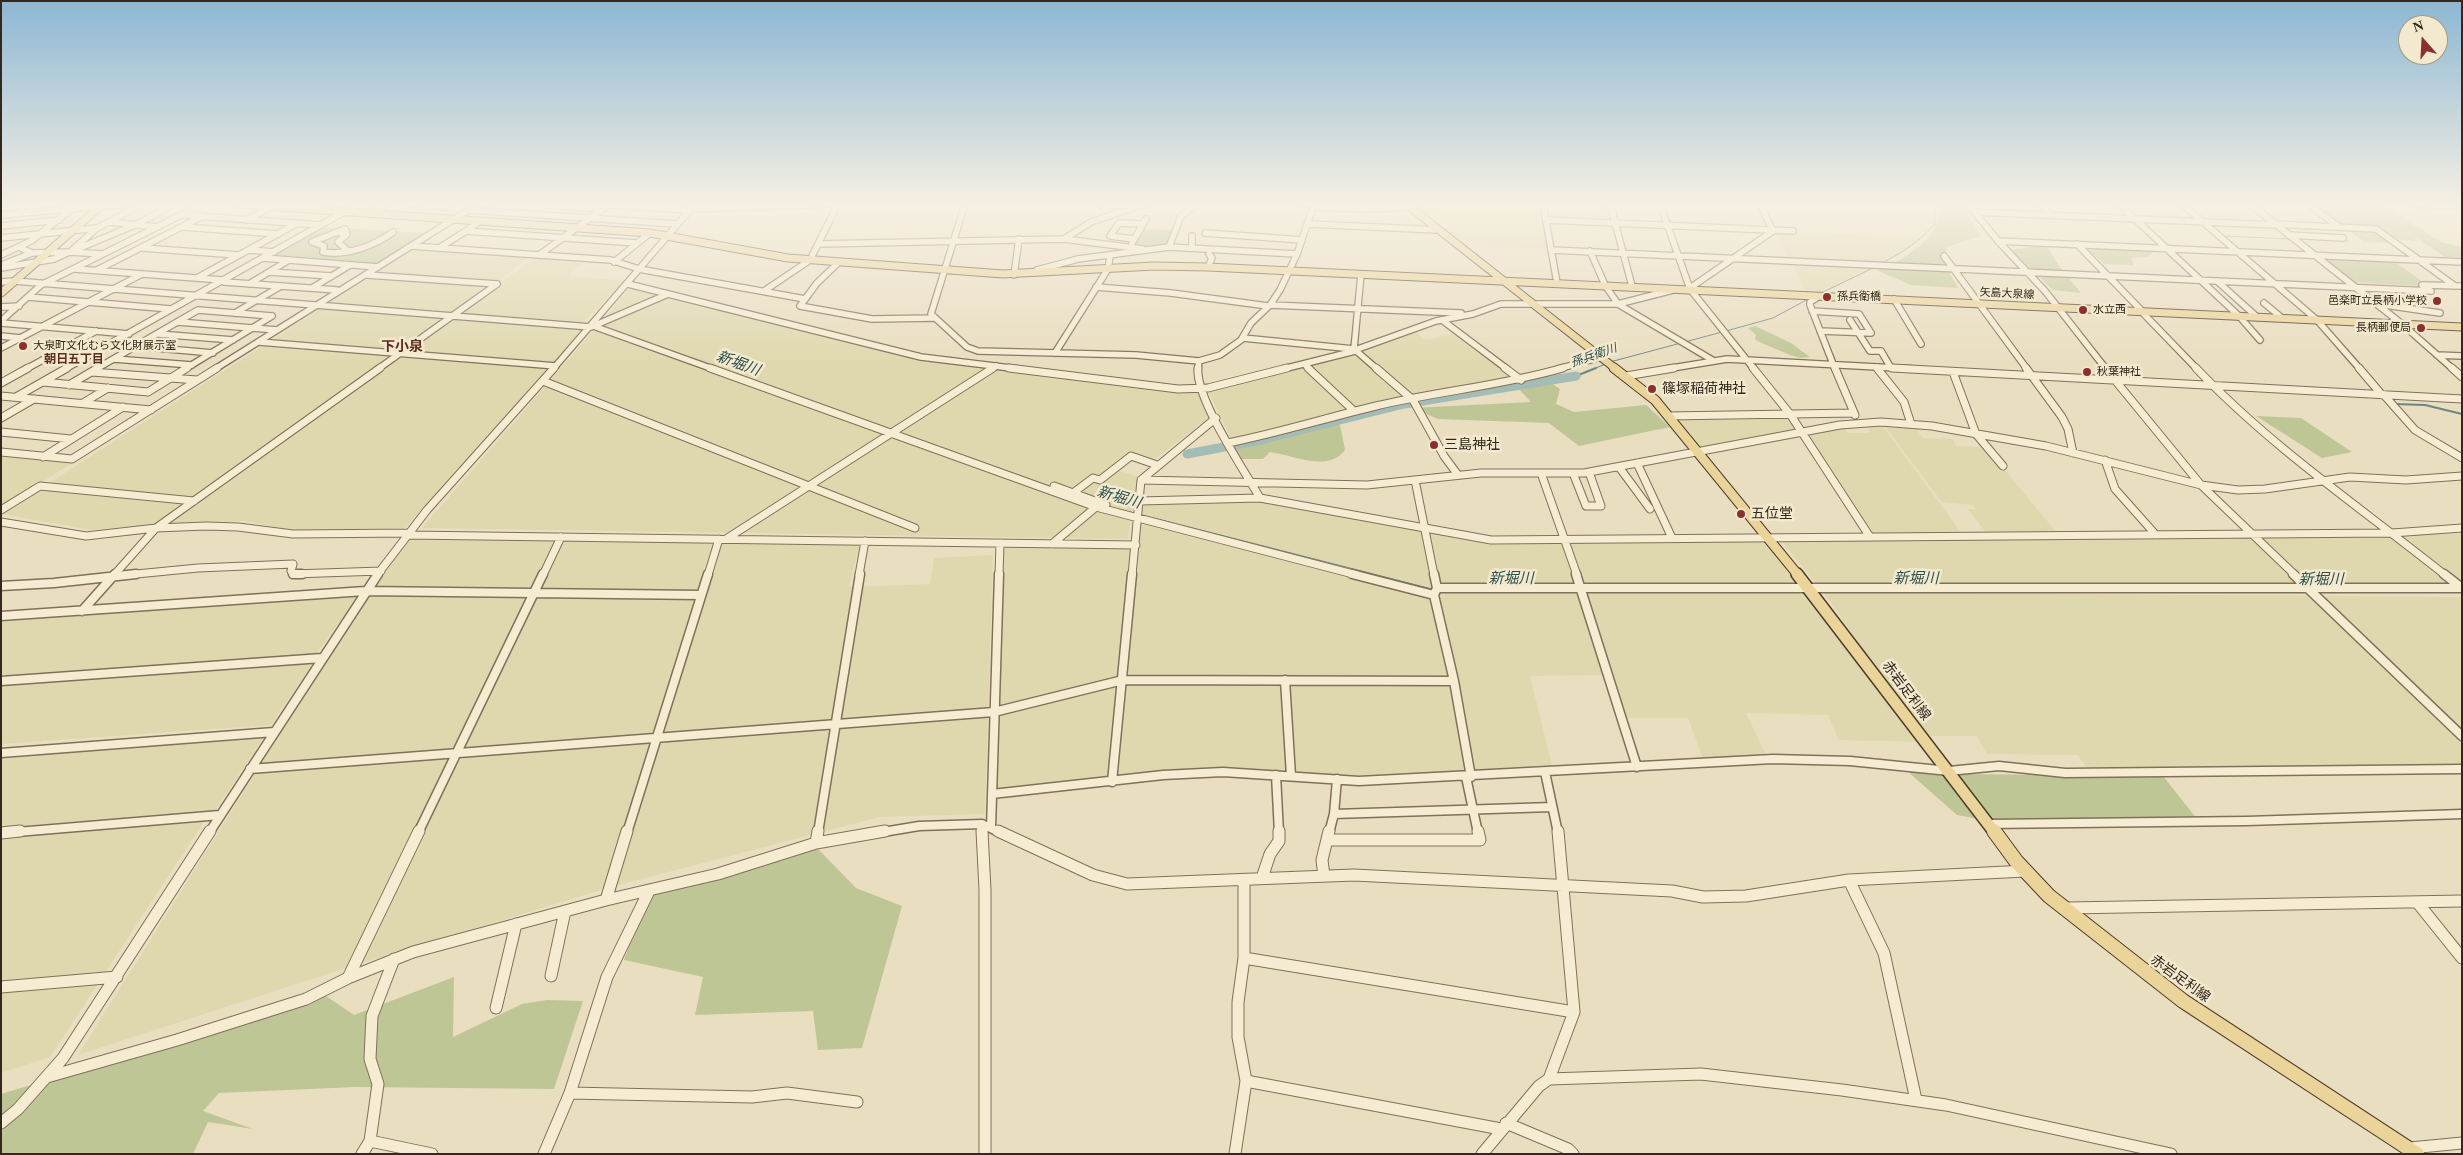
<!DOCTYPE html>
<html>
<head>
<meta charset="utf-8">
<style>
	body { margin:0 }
	#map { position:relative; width:2463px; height:1155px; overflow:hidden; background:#eadec0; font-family:"Times New Roman",serif }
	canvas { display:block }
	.frame { position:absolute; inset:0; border:2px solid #32281d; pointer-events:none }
	.north { position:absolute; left:2398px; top:15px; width:50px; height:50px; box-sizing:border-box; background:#f2e9cf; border:1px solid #a59c88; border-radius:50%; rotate:341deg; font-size:14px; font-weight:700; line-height:20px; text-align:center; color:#32281d }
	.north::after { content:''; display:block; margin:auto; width:18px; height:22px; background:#8b302e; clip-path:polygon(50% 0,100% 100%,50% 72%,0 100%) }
</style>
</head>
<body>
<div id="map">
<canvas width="2463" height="1155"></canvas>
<div class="frame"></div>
<div class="north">N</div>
</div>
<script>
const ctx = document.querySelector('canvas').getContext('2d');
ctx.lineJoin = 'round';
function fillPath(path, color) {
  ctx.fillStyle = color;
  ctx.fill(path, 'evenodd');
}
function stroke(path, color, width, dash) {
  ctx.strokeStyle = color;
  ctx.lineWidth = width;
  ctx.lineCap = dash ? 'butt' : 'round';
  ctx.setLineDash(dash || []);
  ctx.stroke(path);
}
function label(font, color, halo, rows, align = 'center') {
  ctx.font = font + ' "Times New Roman","Noto Sans JP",serif';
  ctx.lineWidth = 5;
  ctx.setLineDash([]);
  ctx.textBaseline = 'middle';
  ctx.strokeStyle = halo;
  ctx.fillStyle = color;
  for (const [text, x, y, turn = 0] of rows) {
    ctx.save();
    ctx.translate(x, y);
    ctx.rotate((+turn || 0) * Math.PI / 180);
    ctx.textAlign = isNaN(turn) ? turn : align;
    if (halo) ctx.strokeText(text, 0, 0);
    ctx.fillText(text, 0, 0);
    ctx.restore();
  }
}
fillPath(new Path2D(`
	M1409,204H1542L1550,249L1462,246L1442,230H1448L1446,216L1422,215Z
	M1775,231L1920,237L1905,251L1815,294L1807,293Z
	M415,248L531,256L449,317L588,328L405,528L288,530L245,521L164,524L92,530L1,514Z
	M533,259L583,263L570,273L572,277L624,280L599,308L581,322L460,313Z
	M632,286L919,357L1198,392L1210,417L1155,459L1133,454L1113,469L1137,476L1128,539L422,528Z
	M1414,330L1426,340L1457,333L1519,380L1409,400L1232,441L1208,390L1359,351Z
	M1789,415L1799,430L1700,448L1673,417Z
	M1881,424L1963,535H1872L1806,433L1843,426L1848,433H1869V428L1864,425Z
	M1883,424L1913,425L1923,438L1952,439L1956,446L1986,447L2058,534H1987L1968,509H1976L1972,505L1942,502Z
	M1,453L75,461L1,509Z
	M1262,499L1492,541L1766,538L1919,742L1839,740L1828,715L1746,713L1767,757L1703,759L1688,718H1625L1609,675L1530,676L1553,769L1353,777L1209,768L995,788L1003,545L1138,546L1142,502Z
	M2462,528V586L1816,584L1780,539L2389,534Z
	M412,537L861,541L849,587L930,584L934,558L993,555L985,814L880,817L607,888L346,968L78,1055L368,594Z
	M1823,592L2462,597V764L2087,769L2078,755L1987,754L1977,736H1930L1894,694Z
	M361,593L316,654L1,676V616Z
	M314,661L271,725L1,744V680Z
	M265,735L213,814L1,829V753Z
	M205,820L50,1057L1,1073V836Z`), '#dfd8ae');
fillPath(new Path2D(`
	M1940,204H1961L1981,236L1946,247V266L1958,288L1911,285L1878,271C1906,257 1941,240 1940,204Z
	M2311,204L2383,205L2441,242L2462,247V260H2449L2405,230L2419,241L2392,239L2378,229L2338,224Z
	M321,227L427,233L376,265L270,256Z
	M2351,232L2379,233L2393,243L2364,242Z
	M2046,245L2059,266L2081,293L2053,290L2011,250Z
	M2112,247L2157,249L2148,257L2131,258L2134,265L2104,264L2089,250Z
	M2321,256L2391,259L2423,282L2420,284L2422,286L2351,282Z
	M1755,326L1791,343L1810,357L1800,358L1790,355L1757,341L1755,339L1756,335L1748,328Z
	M1548,381L1560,389L1556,404L1574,412L1646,405L1670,427L1579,446L1549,423L1438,419L1412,408L1531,402L1515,385Z
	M2256,416L2301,418L2352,452L2322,458Z
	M1331,422L1340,425L1345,450C1328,473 1293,455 1270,452L1263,459H1241L1235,448V444Z
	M1906,770L1957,774L2163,776L2197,819L1995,822L1957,815Z
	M818,849L856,888L902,906L862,1048L818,1050L813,1011L695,1015L703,977L624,960L647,897Z
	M454,977L453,1037L522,1004L547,1000L583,1001L554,1089L355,1087L219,1093L203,1111L253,1129L208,1122L193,1154H1V1094L326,996L354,1015Z`), '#bfc695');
fillPath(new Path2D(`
	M1141,229L1173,230L1168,246L1143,248L1131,247Z`), '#b6bc94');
const water = new Path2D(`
	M602,326L1099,504L1432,589L1823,590L1824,592L1432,591L1095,504Z`);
fillPath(water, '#a3bcb5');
stroke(water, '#6b8982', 1);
stroke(new Path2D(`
	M2221,236L2291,239
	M2298,239L2348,241
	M1882,263C1902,253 1920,241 1935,224V204
	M1819,294L1873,268
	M1726,331L1773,318L1810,298
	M1685,342L1722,332
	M1610,362L1681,343
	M1593,369L1606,364`), '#6b8982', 1);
stroke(new Path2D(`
	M1576,376L1596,368
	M2394,404L2425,405L2462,414`), '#6b8982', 2);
stroke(new Path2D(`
	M1187,454L1256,441L1404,404L1576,376`), '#a3bcb5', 9);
const minorFar3 = new Path2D(`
	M413,204L446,207
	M965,204L931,314L967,347L978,351L1136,355L1199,361L1220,355L1241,340L1251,323L1270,305L1280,290L1297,254L1314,204
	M1304,204L1314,205
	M1543,204L1557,283
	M1610,204L1632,286
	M1660,204L1690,289L1754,369
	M1968,204L1998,241L2045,291L2106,369
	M2041,204L2050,215
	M2119,204L2239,316L2260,340
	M2182,204L2317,320L2360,369
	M2250,204L2402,324L2453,369
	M2308,204L2339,227
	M2415,204L2462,206
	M547,205L603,209
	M609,205L689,210
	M1100,205H1138
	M1314,207L1367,209L1410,207
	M21,209L26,204
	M689,209L835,204
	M469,210L677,224
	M1974,212L2276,225
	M370,214L386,204
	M1,215L102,206
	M183,215L321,225
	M246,220L275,205
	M1546,220L1793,231
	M480,221L466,231L637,243
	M109,222L157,227
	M1309,224L1438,230
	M2275,224L2376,229L2455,286
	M1,226L59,220
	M183,227L278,234
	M345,229L312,242L324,246L323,252C347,256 374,246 393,232
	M346,231L342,234H347L338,242L347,250
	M1205,233L1302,240
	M2289,235L2343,238
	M1192,236V247
	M1,238L97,228L143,204
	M1064,239L1091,222L1144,204
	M1134,239L1110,236L1119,223L1143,224
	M1998,241L2462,262
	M1132,243L1146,219
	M818,244L1064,239L1143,249
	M2077,244L2142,311
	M411,246L611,260L639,269L805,299
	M1169,247L1181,216L1198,204
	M21,248L32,253L70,252L97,228
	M142,248L238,255
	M439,248L466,231
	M249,250L274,252
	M1551,250L2431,291L2422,285L2462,286
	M1590,251L1605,285L1618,304L1714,361
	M102,254L70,252L135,225L174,204
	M1,255L31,241L74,207
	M539,255L610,204
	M1944,256L2027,369
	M263,258L378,267
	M614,262L650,233
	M839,262L817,283L800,306L872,319L934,318
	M4,264L32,253
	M1208,267L1212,258L1209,254
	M1,268L54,259L67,253
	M75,269L223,280
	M97,270L201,217
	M1037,270L1078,259L1169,247L1297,254
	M269,272L332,276
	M1361,274L1354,349L1377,369
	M367,275L497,284
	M1014,275L1019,239
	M197,278L296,224
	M2217,281L2257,317
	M1,282L14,281L591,327L668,294
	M224,282L337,290
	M249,284L289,260
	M628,284L921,357L1019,369
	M1096,287L1171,293L1268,306
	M312,288L350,265
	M1690,288L1773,231L1760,204
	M764,291L810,260L838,204
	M1820,296L1810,302V305L1835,369
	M28,297L171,309
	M1894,299L1921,344
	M2264,303L2282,318
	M2378,304L2440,313
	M1270,305L1461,313
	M1,307L19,306
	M1812,311L1859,314L1871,333L1820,331
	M2141,311L2197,369
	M235,313L281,286
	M1442,320L1507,369
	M1850,320L1870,351H1881L1891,368
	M1,321L41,285L203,204
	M178,322L277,330
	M1,323L129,334
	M596,327L713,369
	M158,334L233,340
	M1,336L21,338
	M1243,338L1354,349
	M259,342L556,366
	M111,344L213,353
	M1,348L142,274
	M1355,350L1436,321L1473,314L1501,304H1618L1673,290
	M1055,353L1108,269L1110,256
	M2437,355L2462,356
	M114,359L192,365
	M1304,364L1310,369
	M26,369L96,331
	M65,369L358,204
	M96,369L198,310L272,316
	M185,369L272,316
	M215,369L478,204
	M378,369L497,284
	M553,369L695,204
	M991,369L996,366
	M1198,369L1199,361
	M1283,369L1355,351
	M1558,369L1601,357
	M1666,369L1727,359L1915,369`);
const minorFar2 = new Path2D(`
	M710,368L1096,507L1357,575
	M1009,368L1178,389L1208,388L1287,368
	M1198,368C1195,398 1244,470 1260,498
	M1308,368L1354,411
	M1376,368L1413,400L1444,456L1458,475
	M1505,368L1521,380
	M1753,368L1790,414L1870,537
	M1835,368L1855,415
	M1877,368L1904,402L1911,424
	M1892,368L2462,399
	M2026,368L2062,417L2068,429L2073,453
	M2105,368L2201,485L2295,575
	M2196,368C2270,446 2361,508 2445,575
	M2359,368L2382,395
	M2452,368L2462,377
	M92,372L197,380
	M1953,372L1976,434L2003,466
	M1626,376L1674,368
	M543,381L915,528
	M43,382L148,392L187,368
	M1,383L28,368
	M69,385L98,368
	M2384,395L2415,430L2462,458
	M1,396L151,410
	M16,397L67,368
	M83,403L108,388
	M1668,416L1854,413
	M1,418L34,399
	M1,432L71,439
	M1228,443C1278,433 1326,418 1376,406C1438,391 1501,386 1563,368
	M1,452L72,459L217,368
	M43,457L123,407
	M2105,460L2115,489L2156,535
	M1637,463L1672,538
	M1619,467L1650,509
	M1541,473L1577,575
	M1573,473L1586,506H1601L1589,472
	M1141,480L1367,485L1481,473H1584L1840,425L1881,422L1932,426L2046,446L2201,485L2238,490L2265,489L2350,477L2406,480L2462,476
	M1415,480L1434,575
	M1054,486L1106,505
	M1073,493L1093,478L1100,480L1131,456L1157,465
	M1139,501L1260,498L1491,540L2392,533L2462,528
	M1,510L40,486L194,501
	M1,522L86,536L156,528L206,526L238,527L293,534L410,533
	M409,535L1136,545
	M726,539L993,368
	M1052,544L1096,507
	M114,575L156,528L380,368
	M126,575L198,568L293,564L291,571L293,574L381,571
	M377,575L427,510L554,368
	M543,575L561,537
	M708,575L719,539
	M859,575L865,541
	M999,575L1000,543
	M1132,575L1141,480L1216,418`);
const minorFar1 = new Path2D(`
	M293,574H302
	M1352,574L1434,595
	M1434,574L1437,588L1434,595L1454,681L1471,777
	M1576,574L1637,767
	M2293,574L2462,736
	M2444,574L2462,588
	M1,586L54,583L136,574
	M1437,588H2462
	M82,611L115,574
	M1,616L365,591L701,595
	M1285,680L1291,776
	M1,681L322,658
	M1,753L274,732
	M250,769L994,712L1123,680L1454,681
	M1545,772L1558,833
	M1276,775L1279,833
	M1466,777L1478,833
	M1112,782L1132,574
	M992,794L1163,775L1223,772L1359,781L1773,759L1850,761L1949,771L1999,766L2065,773L2462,769
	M1334,814L1552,807
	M982,824V833
	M1988,824L2247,821L2462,814
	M991,828L999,574
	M5,833L220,815
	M209,833L378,574
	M418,833L543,574
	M627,833L708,574
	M818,833L860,574
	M877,833L919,826L982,824L1001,833
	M1329,833L1334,814L1337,779`);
const minor = new Path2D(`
	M982,831L985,890V1154
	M998,831L1093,875L1127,884L1354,875L1672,891L1703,897L1746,896L1849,880L2025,871
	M1,833L20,831
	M1329,840H1480L1478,831
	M816,843L818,831
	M1324,876L1322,860L1329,831
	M1262,878L1270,854L1279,841V831
	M1849,880L1884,953L1916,1100
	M606,900L627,831
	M2417,902L2462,958
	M2068,908L2462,901
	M1244,958L1574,1012
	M551,976L565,911
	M348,978L419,831
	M1,987L117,977
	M496,1008L516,924
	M47,1077L177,1040L306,999L348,978L413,952L606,900L718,874L816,843L885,831
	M1549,1079L1701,1074L1842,1090L1946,1105L2171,1154
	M1246,1081L1501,1129
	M570,1093L752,1097L787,1093L857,1102
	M1,1123L18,1109L63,1058L210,831
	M1506,1123L1568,1149L1573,1154
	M370,1141L432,1154
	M2410,1148L2462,1143
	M362,1154L370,1141L378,1084L370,1059L372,1016L394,959
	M544,1154L570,1093L607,977L649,891
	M1235,1154L1246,1081L1238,1037V1002L1244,958V880
	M1482,1154L1539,1086L1549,1079L1574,1012L1558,831`);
const majorFar3 = new Path2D(`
	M237,204L650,233L788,258L1003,274L1154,266L1208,267L2462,327
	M1406,204L1616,369
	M102,206L123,204
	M1,293L103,204`);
const majorFar2 = new Path2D(`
	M1614,368L1655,400L1798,575`);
const majorFar1 = new Path2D(`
	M1797,574L1995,833`);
const major = new Path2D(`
	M1994,831L2016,861L2049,896L2183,1001L2417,1154`);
stroke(minorFar3, '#81705a', 8);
stroke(minorFar2, '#81705a', 9);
stroke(minorFar1, '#81705a', 11);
stroke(minor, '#81705a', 13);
stroke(majorFar3, '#4f3e2e', 9);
stroke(majorFar2, '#4f3e2e', 11);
stroke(majorFar1, '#4f3e2e', 14);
stroke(major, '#4f3e2e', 16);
stroke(minorFar3, '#f5ecd2', 5.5);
stroke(minorFar2, '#f5ecd2', 7);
stroke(minorFar1, '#f5ecd2', 8);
stroke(minor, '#f5ecd2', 11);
stroke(majorFar3, '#ebd49a', 7);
stroke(majorFar2, '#ebd49a', 9);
stroke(majorFar1, '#ebd49a', 11);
stroke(major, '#ebd49a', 14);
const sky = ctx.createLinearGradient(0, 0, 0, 366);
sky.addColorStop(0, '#8cb7d4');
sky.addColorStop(0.56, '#f6f0e3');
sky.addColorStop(1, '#f6f0e300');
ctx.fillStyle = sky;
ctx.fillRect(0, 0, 2463, 366);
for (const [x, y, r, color] of [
	[1827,297,5,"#8b302e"],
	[2437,301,5,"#8b302e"],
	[2083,310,5,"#8b302e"],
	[2421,328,5,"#8b302e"],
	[23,346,5,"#8b302e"],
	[2087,372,5,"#8b302e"],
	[1652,389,5,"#8b302e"],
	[1434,445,5,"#8b302e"],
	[1741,514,5,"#8b302e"]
]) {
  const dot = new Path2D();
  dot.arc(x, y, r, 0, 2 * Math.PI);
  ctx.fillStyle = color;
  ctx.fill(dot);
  stroke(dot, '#f2e9cf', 2);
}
label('11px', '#32281d', '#f2e9cf', [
	["矢島大泉線",2007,294,3]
]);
label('11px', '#32281d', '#f2e9cf', [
	["孫兵衛橋",1837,297],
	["邑楽町立長柄小学校",2427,301,"right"],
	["水立西",2093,310],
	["長柄郵便局",2411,328,"right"],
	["大泉町文化むら文化財展示室",33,346],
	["秋葉神社",2097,372]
], 'left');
label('italic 12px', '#2d514f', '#f2e9cf', [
	["孫兵衛川",1594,356,-19]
]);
label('bold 12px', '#5b2e20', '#f2e9cf', [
	["朝日五丁目",74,360]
]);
label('bold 14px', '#5b2e20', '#f2e9cf', [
	["下小泉",402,347]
]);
label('14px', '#32281d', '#f2e9cf', [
	["篠塚稲荷神社",1662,389],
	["三島神社",1444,445],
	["五位堂",1751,514]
], 'left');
label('14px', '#32281d', '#f2e9cf', [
	["赤岩足利線",1906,691,53],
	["赤岩足利線",2180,979,36]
]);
label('italic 15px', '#2d514f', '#f2e9cf', [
	["新堀川",738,364,20],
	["新堀川",1119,498,16],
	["新堀川",1511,579],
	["新堀川",1916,579],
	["新堀川",2321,580]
]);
</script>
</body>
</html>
